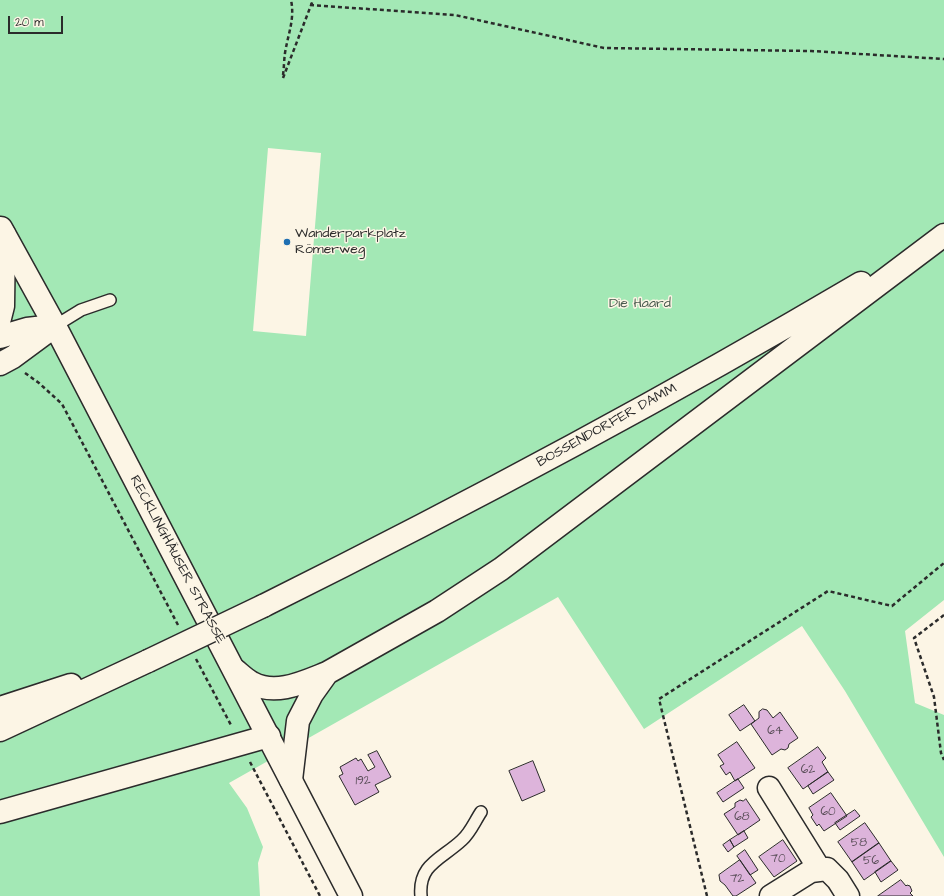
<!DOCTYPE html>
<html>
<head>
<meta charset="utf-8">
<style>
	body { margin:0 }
	#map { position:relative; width:944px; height:896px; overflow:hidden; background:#fcf5e5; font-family:"Architects Daughter",sans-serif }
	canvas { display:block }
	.scale { position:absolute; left:8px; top:16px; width:55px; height:18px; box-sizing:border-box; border:2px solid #2b2b2b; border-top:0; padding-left:5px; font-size:12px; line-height:14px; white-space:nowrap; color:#2b2b2b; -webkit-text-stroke:3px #fcf5e5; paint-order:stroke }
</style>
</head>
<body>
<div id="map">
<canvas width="944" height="896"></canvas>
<div class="scale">20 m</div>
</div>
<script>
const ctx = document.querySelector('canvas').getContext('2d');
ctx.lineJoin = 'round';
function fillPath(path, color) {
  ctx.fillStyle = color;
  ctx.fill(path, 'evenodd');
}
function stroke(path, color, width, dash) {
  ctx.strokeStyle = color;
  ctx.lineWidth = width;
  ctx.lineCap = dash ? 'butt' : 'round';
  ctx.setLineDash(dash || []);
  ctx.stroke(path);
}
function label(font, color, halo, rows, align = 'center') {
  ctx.font = font + ' "Architects Daughter",sans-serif';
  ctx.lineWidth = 3;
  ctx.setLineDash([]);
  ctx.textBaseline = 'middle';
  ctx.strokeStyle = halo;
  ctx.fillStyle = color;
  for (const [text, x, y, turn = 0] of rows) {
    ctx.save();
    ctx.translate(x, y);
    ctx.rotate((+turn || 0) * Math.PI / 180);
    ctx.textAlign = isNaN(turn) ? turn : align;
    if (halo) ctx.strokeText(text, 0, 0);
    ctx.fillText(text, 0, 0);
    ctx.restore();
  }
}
fillPath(new Path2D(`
	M0,0H944V600L905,631L915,703L944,715V857L845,691L802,626L644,729L558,597L229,783L247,808L263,847L258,863L260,896H0ZM268,148L321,153L306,336L253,331Z`), '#a3e8b5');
const building = new Path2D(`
	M744,705L755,721L740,731L729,715Z
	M763,709L767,710L773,718L780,712L798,738L789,744L788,748L785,750L781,749L772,755L751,724L759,718V712Z
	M737,742L755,768L735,781L730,772L726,775L720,766L724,764L718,755Z
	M818,747L826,758L822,762L828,772L803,789L788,768Z
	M377,751L391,777L375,785L379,792L355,805L339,776L343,774L340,767L356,758L358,761L361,759L368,771L375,767L368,755Z
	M533,761L545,791L522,801L509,771Z
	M828,772L834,780L813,794L808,786Z
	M738,779L744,788L723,802L717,793Z
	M831,793L847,816L824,831L819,824L817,826L811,817L813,815L809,808Z
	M746,799L760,820L738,835L724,814L735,807V803L740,800L743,801Z
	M855,810L860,816L840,830L835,823Z
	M865,823L879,843L852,862L838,842Z
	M744,831L748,838L734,847L730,840Z
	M730,840L734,847L728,852L723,845Z
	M783,840L797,861L774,877L759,857Z
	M879,843L891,861L864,880L852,862Z
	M745,850L758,870L750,875L737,856Z
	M740,860L756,883L736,896H733L725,885L720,881L719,875Z
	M891,861L898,870L881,882L875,872Z
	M901,880L906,886L907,885L910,886L912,891L910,893L913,896H878Z`);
fillPath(building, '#ddb4db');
stroke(building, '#2b2b2b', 1);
const service = new Path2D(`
	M55,326L81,310L110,300
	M421,896C418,864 442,859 462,840C470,833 475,821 481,812`);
const minor = new Path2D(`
	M769,788L820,870
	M771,896L811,871L827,869L838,880L848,896`);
const secondary = new Path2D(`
	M1,228L55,326L351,896`);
const trunk = new Path2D(`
	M0,318L3,306L4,234
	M0,337L27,329L54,326
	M0,364L13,357L55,326
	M263,606C466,505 666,398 861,283
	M235,670C240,674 246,680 252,683C276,696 304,682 327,673
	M0,708L71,685
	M0,730L148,661
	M291,780L298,721L312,694L327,673L437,611L501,569L944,235
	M0,812L269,736`);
stroke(service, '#2b2b2b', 14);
stroke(minor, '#2b2b2b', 25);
stroke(secondary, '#2b2b2b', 25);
stroke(trunk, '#2b2b2b', 25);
stroke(new Path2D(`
	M310,5L455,15L604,48L811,51L944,59
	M283,75C284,68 284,60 285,53C288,34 295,19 291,0
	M283,78L313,0
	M25,373L39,383L62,404L178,625
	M944,615L914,638L934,697L941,753L944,760
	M196,659L232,727
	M250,762L320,896
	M707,896L659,699L828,591L892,606L944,563`), '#2b2b2b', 2.5, [4, 3]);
stroke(service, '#fcf5e5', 11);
stroke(minor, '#fcf5e5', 22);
stroke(secondary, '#fcf5e5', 22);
stroke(trunk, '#fcf5e5', 22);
const trunkBridge = new Path2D(`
	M148,661L263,606`);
stroke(trunkBridge, '#2b2b2b', 25, []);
stroke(trunkBridge, '#fcf5e5', 22);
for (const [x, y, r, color] of [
	[287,242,4,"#1f6fb2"]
]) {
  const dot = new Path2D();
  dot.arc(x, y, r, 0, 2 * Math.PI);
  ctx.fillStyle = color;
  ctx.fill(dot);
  stroke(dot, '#fcf5e5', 1.5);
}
label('12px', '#584d57', null, [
	["64",775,731],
	["62",808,770],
	["192",363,781],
	["60",828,812],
	["68",742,817],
	["58",859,843],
	["70",778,859],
	["56",871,861],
	["72",737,879]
]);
label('14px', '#2b2b2b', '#fcf5e5', [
	["Wanderparkplatz",295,234],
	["Römerweg",295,250]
], 'left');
label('14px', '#495a4e', '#fcf5e5', [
	["Die Haard",640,304]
]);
label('14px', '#2b2b2b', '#fcf5e5', [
	["BOSSENDORFER DAMM",607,426,-29],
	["RECKLINGHÄUSER STRASSE",177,560,62]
]);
</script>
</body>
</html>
